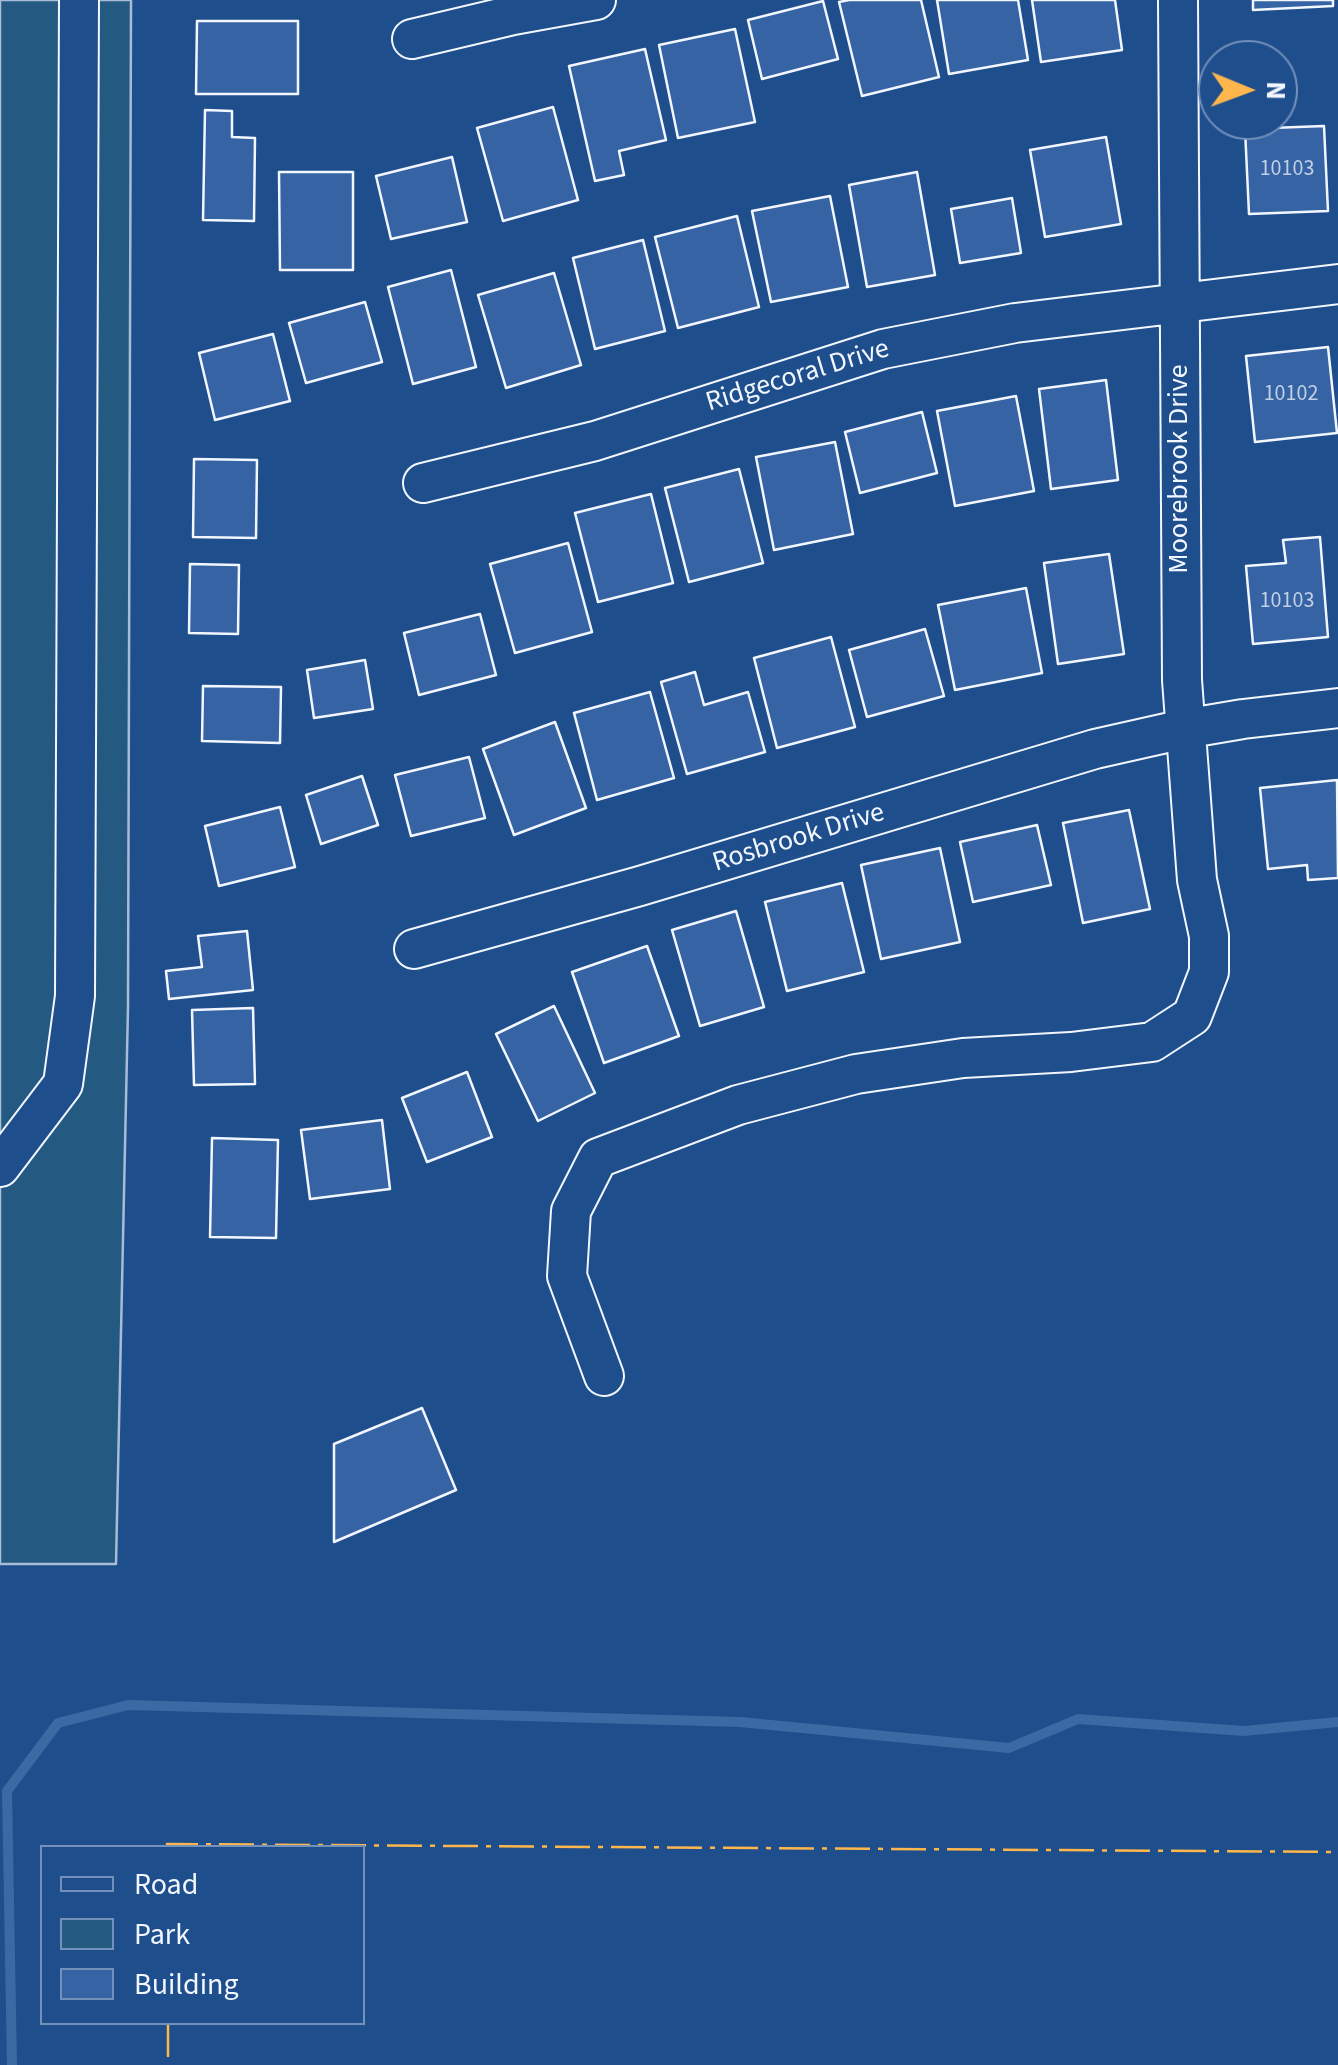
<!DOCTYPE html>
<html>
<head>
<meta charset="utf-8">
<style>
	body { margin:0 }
	#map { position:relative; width:1338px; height:2065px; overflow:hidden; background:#1f4e8c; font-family:"Source Sans 3",sans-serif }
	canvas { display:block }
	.legend { position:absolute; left:40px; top:1845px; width:325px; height:180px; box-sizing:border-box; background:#1f4e8c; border:2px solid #7391ba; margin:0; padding:12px 18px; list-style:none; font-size:30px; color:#f2f6ff }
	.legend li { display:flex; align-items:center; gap:20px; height:50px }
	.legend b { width:50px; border:2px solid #7391ba }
	.north { position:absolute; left:1198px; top:40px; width:100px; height:100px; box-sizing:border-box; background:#1f4e8c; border:2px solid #7391ba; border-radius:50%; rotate:91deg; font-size:28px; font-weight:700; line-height:40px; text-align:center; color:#f2f6ff }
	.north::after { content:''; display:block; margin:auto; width:35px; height:45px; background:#ffb74d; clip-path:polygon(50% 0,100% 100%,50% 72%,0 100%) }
</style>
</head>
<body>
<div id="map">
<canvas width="1338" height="2065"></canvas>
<ul class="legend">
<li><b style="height:12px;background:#1f4e8c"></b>Road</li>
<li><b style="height:28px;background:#245a82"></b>Park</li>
<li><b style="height:28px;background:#3563a3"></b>Building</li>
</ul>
<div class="north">N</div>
</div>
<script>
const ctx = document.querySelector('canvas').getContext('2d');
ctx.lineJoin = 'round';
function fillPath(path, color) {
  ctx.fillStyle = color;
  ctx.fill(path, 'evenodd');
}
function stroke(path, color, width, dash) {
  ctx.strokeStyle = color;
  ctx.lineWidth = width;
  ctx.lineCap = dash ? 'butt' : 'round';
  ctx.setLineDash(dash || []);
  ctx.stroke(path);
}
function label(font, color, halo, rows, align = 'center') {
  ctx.font = font + ' "Source Sans 3",sans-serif';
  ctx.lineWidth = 8;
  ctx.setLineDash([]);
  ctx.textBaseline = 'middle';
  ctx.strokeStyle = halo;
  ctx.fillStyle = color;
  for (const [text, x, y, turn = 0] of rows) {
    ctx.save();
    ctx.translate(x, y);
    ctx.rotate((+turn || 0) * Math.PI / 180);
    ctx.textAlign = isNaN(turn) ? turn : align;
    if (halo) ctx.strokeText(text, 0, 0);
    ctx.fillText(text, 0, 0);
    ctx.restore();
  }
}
const green = new Path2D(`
	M0,0H131L128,1007L116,1564H0Z`);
fillPath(green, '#245a82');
stroke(green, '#a8bbd7', 2.5);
stroke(new Path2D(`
	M12,2065L7,1791L58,1723L128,1705L740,1722L1009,1748L1078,1719L1244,1731L1338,1722`), '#3b69a3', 10);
const building = new Path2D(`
	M849,0H921L939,77L862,96L839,2Z
	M937,0H1018L1028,60L949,74Z
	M1032,0H1115L1122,50L1041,62Z
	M1253,0H1333V6L1253,10Z
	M823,1L838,59L762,79L748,20Z
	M197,21H298V94H196Z
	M735,29L755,122L678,138L659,45Z
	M645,49L666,140L619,151L624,175L595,181L569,66Z
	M553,107L578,200L503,221L477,128Z
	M205,110L232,111V137L255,138L254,221L203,220Z
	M1324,126L1328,211L1249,214L1245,129Z
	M1106,137L1121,224L1045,237L1030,150Z
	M452,157L467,222L391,239L376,176Z
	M279,172H353V270H280Z
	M917,172L935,275L867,287L849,185Z
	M830,196L848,287L771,302L752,211Z
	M1012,198L1021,253L960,263L951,209Z
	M737,216L759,307L678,328L655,237Z
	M643,240L665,331L595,349L573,258Z
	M451,270L476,367L413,384L388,287Z
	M554,273L581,365L506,388L478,295Z
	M365,302L382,362L306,383L289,323Z
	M273,334L290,401L215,420L199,353Z
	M1328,347L1337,433L1255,442L1246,356Z
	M1106,380L1118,480L1051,489L1039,389Z
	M1016,396L1034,491L955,506L937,411Z
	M922,412L937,473L860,493L845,432Z
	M835,442L853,534L774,550L756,457Z
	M194,459L257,460L256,538L193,537Z
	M739,469L763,563L689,582L665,488Z
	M651,494L673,583L598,602L575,513Z
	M1320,537L1328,637L1253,644L1246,566L1286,563L1283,540Z
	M568,543L592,632L515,653L490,564Z
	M1109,554L1124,654L1058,664L1044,563Z
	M190,564L239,565L238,634L189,633Z
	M1026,588L1042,673L955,690L938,605Z
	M480,614L496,675L419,695L404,633Z
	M925,629L944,696L867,717L849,650Z
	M831,637L855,727L777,748L754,658Z
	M365,660L373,709L314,718L307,670Z
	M695,672L704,705L748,692L765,752L687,774L661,682Z
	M203,686L281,687L280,743L202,741Z
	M650,692L674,778L597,800L574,713Z
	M555,722L586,808L514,835L483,749Z
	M469,757L485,818L411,836L395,775Z
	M362,776L378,825L321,844L306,795Z
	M1337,780L1338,878L1308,880L1307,865L1268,869L1260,788Z
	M280,807L295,867L219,886L205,826Z
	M1129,810L1150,909L1083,923L1063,823Z
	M1037,825L1051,885L973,902L960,842Z
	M940,848L960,942L881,959L861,865Z
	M842,883L864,972L787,991L765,902Z
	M736,911L764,1007L700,1026L672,930Z
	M247,931L253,990L169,999L166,971L202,967L198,936Z
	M647,946L679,1036L604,1063L572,972Z
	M554,1006L595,1093L538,1121L496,1034Z
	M253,1008L255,1084L194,1085L192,1010Z
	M467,1072L492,1137L427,1162L402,1098Z
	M382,1120L390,1189L310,1199L301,1130Z
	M212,1138L278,1140L276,1238L210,1237Z
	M422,1408L456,1490L334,1542V1444Z`);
fillPath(building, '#3563a3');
stroke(building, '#f2f6ff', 2.5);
const minor = new Path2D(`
	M412,39L513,15L596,0
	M423,483L595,441L883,349L1015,323L1338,284
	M414,949L640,886L1095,749L1184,729L1243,719L1338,708
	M0,1167L63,1084L75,996L79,0
	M604,1376L567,1276L571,1211L598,1158L738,1105L856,1074L963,1058L1071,1052L1152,1042L1192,1016L1209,972V936L1197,880L1182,680L1178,0`);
stroke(minor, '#f2f6ff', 42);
stroke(minor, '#1f4e8c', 38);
stroke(new Path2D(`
	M167,1848V1844L1338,1852
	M168,2022V2065`), '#ffb74d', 2.5, [35, 8, 5, 8]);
label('22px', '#c3d1e8', null, [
	["10103",1287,170],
	["10102",1291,395],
	["10103",1287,602]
]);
label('28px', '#f2f6ff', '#1f4e8c', [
	["Ridgecoral Drive",798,377,-17],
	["Moorebrook Drive",1181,469,-90],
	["Rosbrook Drive",799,839,-17]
]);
</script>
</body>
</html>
